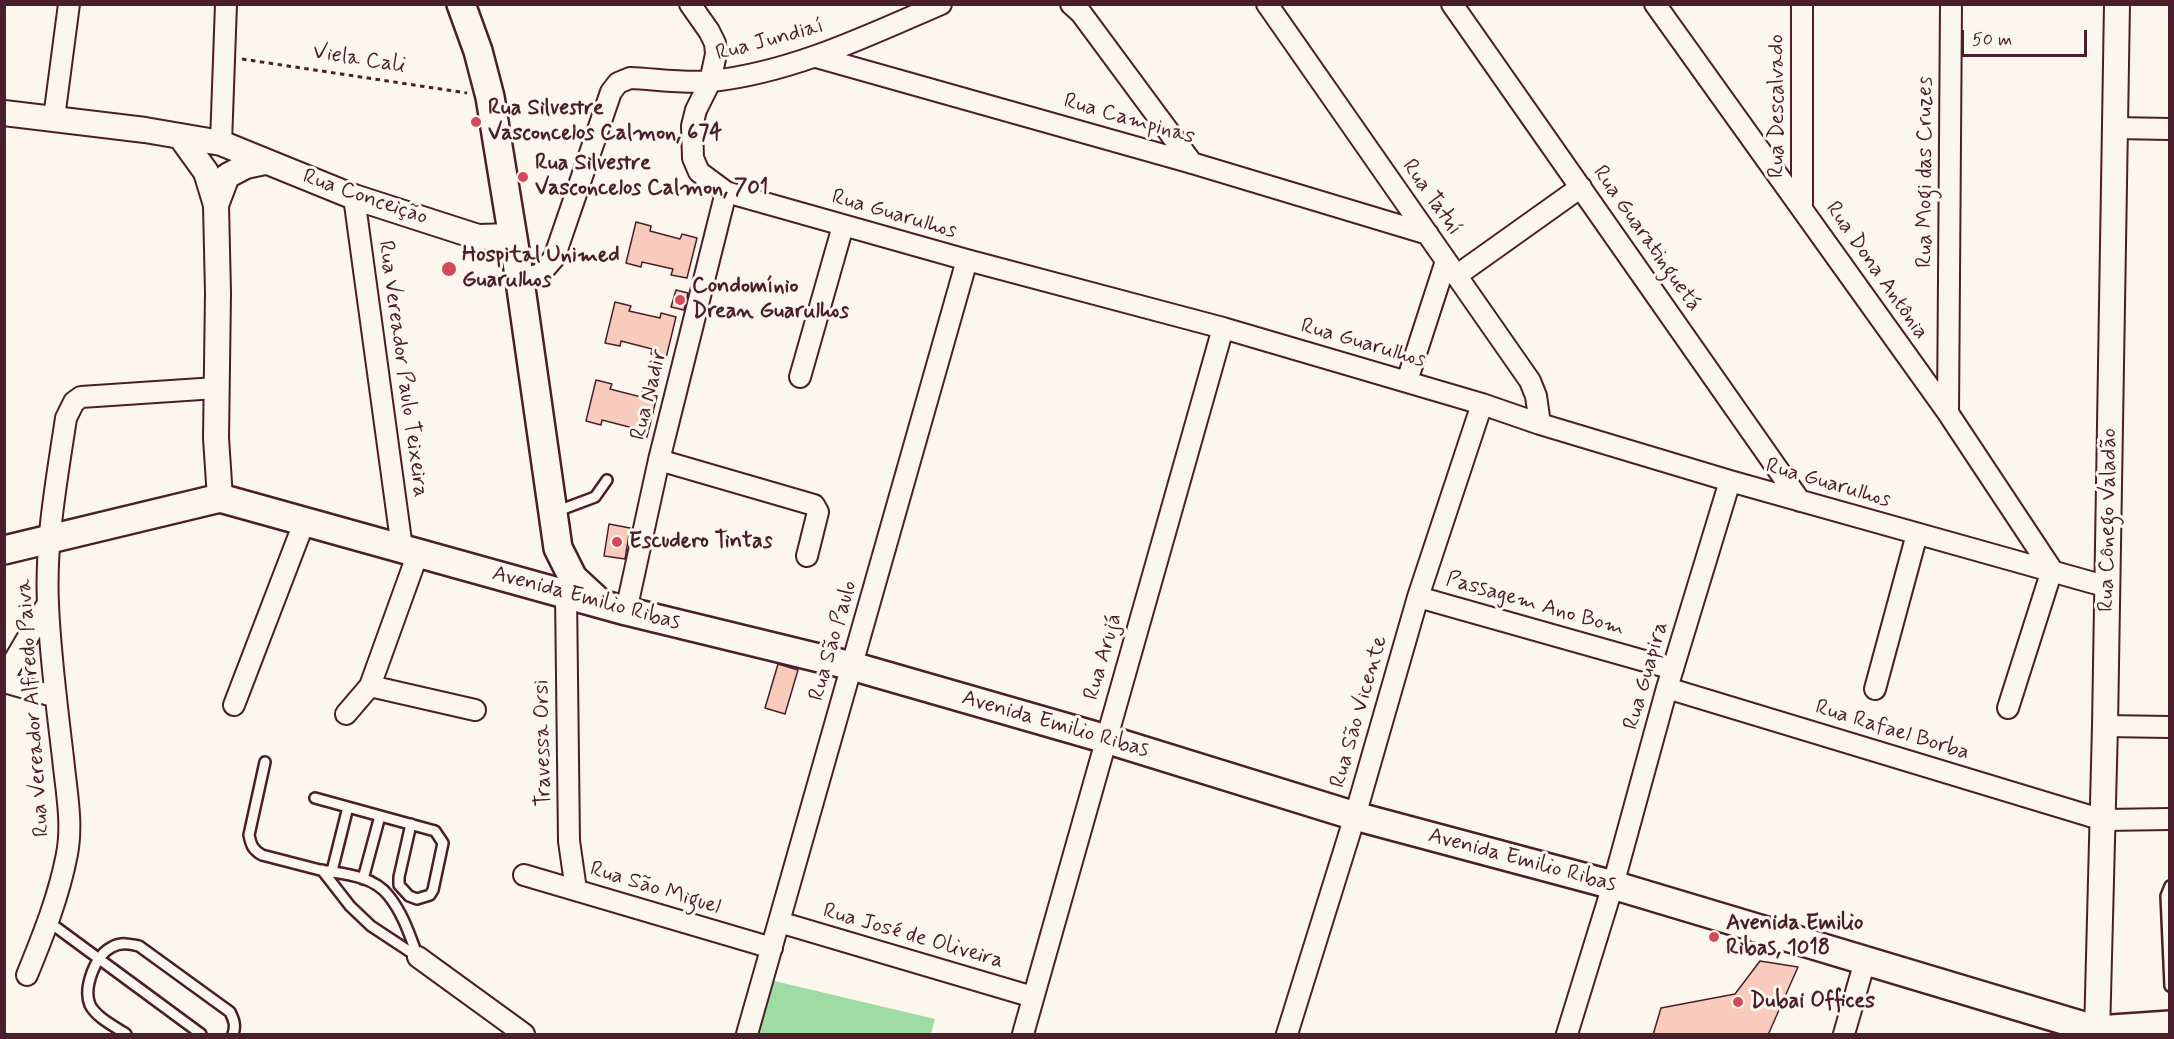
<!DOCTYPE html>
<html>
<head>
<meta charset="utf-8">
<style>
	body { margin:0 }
	#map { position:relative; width:2174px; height:1039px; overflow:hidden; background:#fbf7ec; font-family:Mynerve,sans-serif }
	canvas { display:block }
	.frame { position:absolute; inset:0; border:6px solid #4a1f2b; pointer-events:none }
	.scale { position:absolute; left:1961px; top:30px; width:126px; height:27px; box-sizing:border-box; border:3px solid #4a1f2b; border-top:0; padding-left:8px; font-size:18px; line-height:21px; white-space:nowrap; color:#4a1f2b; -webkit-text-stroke:4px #fbf7ec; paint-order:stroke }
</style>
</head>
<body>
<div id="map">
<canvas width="2174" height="1039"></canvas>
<div class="frame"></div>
<div class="scale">50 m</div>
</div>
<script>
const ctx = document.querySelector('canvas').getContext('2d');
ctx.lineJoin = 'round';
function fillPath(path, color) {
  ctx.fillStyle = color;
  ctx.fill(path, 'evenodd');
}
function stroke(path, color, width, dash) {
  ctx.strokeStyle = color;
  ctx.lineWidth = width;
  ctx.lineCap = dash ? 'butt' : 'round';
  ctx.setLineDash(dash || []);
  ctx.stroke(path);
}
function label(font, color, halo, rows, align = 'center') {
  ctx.font = font + ' Mynerve,sans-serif';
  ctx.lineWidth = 6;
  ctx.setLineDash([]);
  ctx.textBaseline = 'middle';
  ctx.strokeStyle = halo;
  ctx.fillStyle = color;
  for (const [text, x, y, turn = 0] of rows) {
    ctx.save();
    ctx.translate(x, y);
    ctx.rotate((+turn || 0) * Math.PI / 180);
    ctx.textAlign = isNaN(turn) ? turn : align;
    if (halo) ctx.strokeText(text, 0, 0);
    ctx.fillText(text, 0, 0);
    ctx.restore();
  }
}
fillPath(new Path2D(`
	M770,980L935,1019L931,1034H753Z`), '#9edca4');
const building = new Path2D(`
	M636,222L651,226L650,231L680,239L682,234L697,238L687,278L671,275L673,269L642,262L641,267L626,263Z
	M676,290L688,293L684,310L671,307Z
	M615,302L631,306L629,311L660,318L661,313L676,317L666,358L651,354L652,349L621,341L620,346L605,343Z
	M596,380L612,384L610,389L641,397L642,392L657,396L647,437L631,433L633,428L602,420L601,425L586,421Z
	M609,524L630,528L625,559L604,556Z
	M778,664L798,670L785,714L765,708Z
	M1760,961L1798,967L1768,1035H1653L1661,1008L1735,994Z`);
fillPath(building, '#f9cbbd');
stroke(building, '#4a1f2b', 1.5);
const service = new Path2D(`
	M555,512L595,497L607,480
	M265,762L249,835C251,845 253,850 262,855C281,860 301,865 320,870C343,874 372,875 388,895C403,913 410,936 418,957
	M315,798L435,831L443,843L433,890L430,895L417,899L409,896L399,885V877L411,824
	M322,870L350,906L371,926L418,957
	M332,871L348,807
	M363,879L380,816
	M2170,886L2166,896L2170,986
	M49,922L201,1034
	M126,1034C114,1026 97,1018 90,1005C83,988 95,955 112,947C121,942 130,944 139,946L230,1012C234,1020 236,1026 233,1034`);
const minor = new Path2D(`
	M690,4L709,31L715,43L716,54L710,82L696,110L692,126L693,158L699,172L726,192L967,260L1223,328L1482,404L1540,424L1730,481L2108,587
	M1071,4L1081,13L1192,163
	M1267,4L1530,381L1536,396L1540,424
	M1452,4L1800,501
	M1655,4L1948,413L2052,570L2008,708
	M1802,4V207
	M816,57L1192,163L1428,234
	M54,118L69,4
	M2115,128L2170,129
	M221,143L226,4
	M354,197L402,548
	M1456,276L1581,187
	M520,281L540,274L554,258L611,92L618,83L630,78C655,79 688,84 712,81C793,72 867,36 941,4
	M800,377L843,226
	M1407,381L1446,261
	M1948,413L1951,4
	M659,460L814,505L818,512L807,556
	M566,594L569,841L576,890
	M1418,597L1673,669
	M626,611L659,460L726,192
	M4,678L48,603
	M4,682L56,697
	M370,686L475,710
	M1667,688L2103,820L2170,819
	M1875,689L1917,534
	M234,705L305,520
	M346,714L370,686L418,553
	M2105,726L2170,727
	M524,875L772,948
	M779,922L1033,997
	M418,957L524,1034
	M27,975C43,936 59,896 67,854C73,823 66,789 63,758C57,707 50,655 48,604C45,541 57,479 66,418L74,402L81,397L216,388
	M747,1034L967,260
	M1023,1034L1223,328
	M1287,1034L1355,816L1418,597L1482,404
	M1567,1034L1613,885L1667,688L1730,481
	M1844,1034L1865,961`);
const tertiary = new Path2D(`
	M4,113L145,130L221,143L354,197L478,237L513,236
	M180,136L206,172L216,205L218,293L216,438L220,498
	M216,205L227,176L246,166L265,162
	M2097,1034L2105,726L2117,4`);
const secondary = new Path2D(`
	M461,4L478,51L490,97L520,281L558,548L573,578L599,602
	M4,550L220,498L626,611L852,666L1106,739L1355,816L1613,885L2097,1030L2170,1025`);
stroke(service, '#4a1f2b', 14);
stroke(minor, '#4a1f2b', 24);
stroke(tertiary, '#4a1f2b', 28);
stroke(secondary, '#4a1f2b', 32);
stroke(new Path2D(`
	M242,59L467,93`), '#4a1f2b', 3, [4.5, 4.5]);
stroke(service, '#fbf7ec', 9);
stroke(minor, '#fbf7ec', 20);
stroke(tertiary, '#fbf7ec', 24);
stroke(secondary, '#fbf7ec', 27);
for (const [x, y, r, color] of [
	[476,122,6,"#d1495b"],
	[523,177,6,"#d1495b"],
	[449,269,8,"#d1495b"],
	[680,300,6,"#d1495b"],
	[617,542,6,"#d1495b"],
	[1714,937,6,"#d1495b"],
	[1738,1002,6,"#d1495b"]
]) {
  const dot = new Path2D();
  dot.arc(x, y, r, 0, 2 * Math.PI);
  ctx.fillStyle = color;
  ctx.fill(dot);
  stroke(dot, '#fbf7ec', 2);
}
label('22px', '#4a1f2b', '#fbf7ec', [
	["Rua Jundiaí",770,41,-15],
	["Viela Cali",359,60,9],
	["Rua Descalvado",1778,106,-90],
	["Rua Campinas",1129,120,16],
	["Rua Mogi das Cruzes",1926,172,-90],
	["Rua Conceição",365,198,19],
	["Rua Tatuí",1431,198,55],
	["Rua Guarulhos",894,215,16],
	["Rua Guaratinguetá",1646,239,55],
	["Rua Dona Antônia",1876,271,55],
	["Rua Guarulhos",1363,344,16],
	["Rua Vereador Paulo Teixeira",402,369,82],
	["Rua Nadir",650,395,-76],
	["Rua Guarulhos",1828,484,16],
	["Rua Cônego Valadão",2109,520,-89],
	["Avenida Emilio Ribas",586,599,15],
	["Passagem Ano Bom",1535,605,16],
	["Rua São Paulo",834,641,-74],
	["Rua Arujá",1104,657,-74],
	["Rua Guapira",1647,676,-74],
	["Rua Vereador Alfredo Paiva",34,708,-94],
	["Rua São Vicente",1360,712,-74],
	["Avenida Emilio Ribas",1055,725,16],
	["Rua Rafael Borba",1892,731,17],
	["Travessa Orsi",544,743,-91],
	["Avenida Emilio Ribas",1522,861,15],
	["Rua São Miguel",655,889,17],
	["Rua José de Oliveira",913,937,16]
]);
label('bold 22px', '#4a1f2b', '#fbf7ec', [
	["Rua Silvestre",488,109],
	["Vasconcelos Calmon, 674",488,134],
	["Rua Silvestre",535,164],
	["Vasconcelos Calmon, 701",535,189],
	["Hospital Unimed",462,256],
	["Guarulhos",462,281],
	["Condomínio",692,287],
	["Drean Guarulhos",692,312],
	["Escudero Tintas",629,542],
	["Avenida Emilio",1726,924],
	["Ribas, 1018",1726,949],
	["Dubai Offices",1750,1002]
], 'left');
</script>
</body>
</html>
